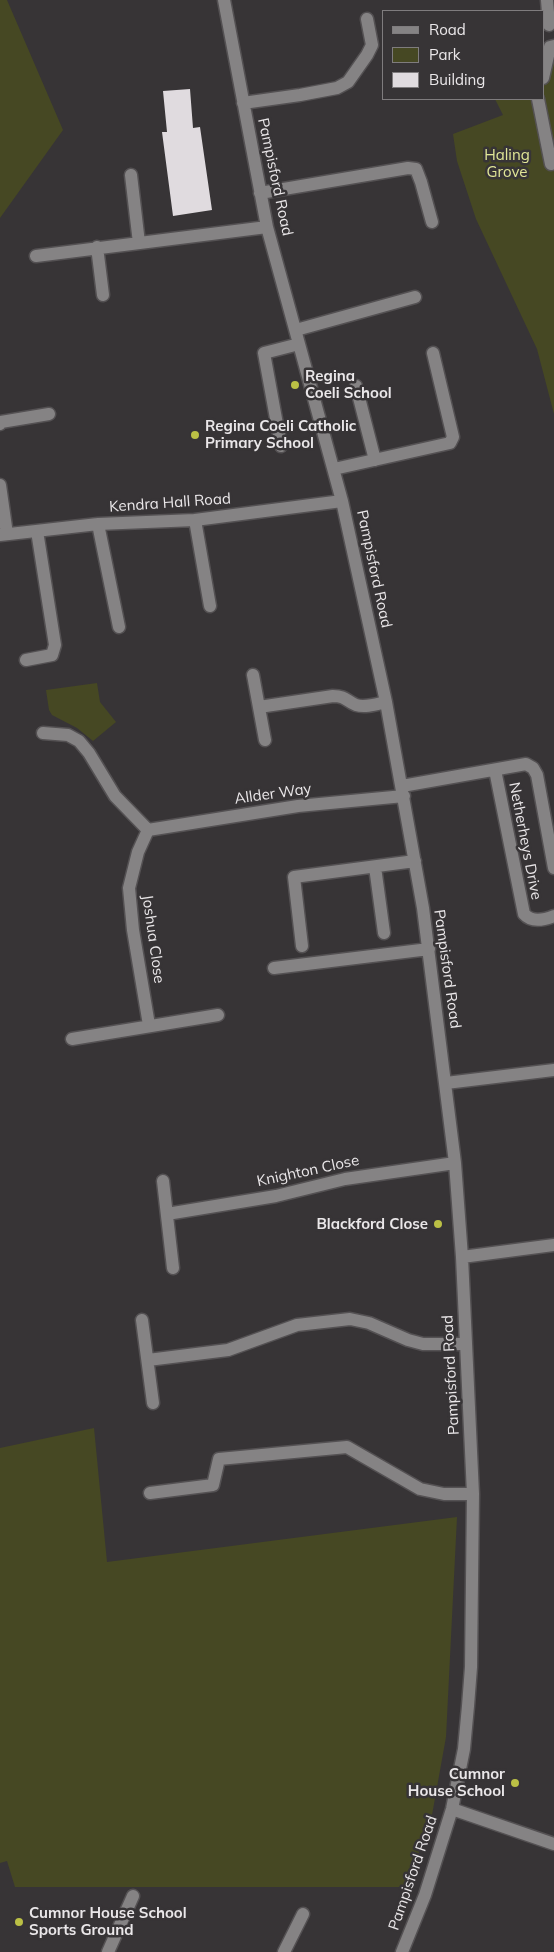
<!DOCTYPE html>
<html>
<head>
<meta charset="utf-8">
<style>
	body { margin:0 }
	#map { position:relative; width:554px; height:1952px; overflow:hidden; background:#373436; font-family:Mulish,sans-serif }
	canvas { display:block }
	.legend { position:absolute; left:382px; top:10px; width:162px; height:90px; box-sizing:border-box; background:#373436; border:1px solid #7f7c7e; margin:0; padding:6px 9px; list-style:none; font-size:15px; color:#eae7e9 }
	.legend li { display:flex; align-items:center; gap:10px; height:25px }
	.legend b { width:25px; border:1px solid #7f7c7e }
</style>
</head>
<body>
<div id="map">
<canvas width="554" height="1952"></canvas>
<ul class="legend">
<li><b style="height:6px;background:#858384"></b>Road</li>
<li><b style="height:14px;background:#464823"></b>Park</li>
<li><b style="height:14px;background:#e0dbdf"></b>Building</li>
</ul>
</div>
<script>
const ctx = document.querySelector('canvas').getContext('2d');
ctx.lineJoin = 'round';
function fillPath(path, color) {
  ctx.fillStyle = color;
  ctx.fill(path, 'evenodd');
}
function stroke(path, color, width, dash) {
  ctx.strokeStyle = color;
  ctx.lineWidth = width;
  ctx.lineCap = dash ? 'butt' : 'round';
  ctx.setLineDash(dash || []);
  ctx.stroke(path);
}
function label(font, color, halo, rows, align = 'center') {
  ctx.font = font + ' Mulish,sans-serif';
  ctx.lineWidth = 5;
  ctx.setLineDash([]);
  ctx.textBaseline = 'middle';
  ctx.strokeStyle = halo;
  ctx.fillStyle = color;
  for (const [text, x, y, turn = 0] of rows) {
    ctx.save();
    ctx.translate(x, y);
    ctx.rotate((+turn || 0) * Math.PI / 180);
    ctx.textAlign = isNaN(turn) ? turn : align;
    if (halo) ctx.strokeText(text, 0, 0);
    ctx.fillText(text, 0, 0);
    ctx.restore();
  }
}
fillPath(new Path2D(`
	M0,0H7L63,130L0,218Z
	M554,51V414L537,349L476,219L457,161L453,134L503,115L495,99H543V56Z
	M97,683L100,702L116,722L93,741L77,728L52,715L49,710L46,690Z
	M94,1428L107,1562L457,1517L446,1737L432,1815L407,1887H15L7,1861L0,1863V1448Z`), '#464823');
fillPath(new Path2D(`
	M190,89L193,128L200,127L212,210L173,216L162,132H167L163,91Z`), '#e0dbdf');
const minor = new Path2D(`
	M224,0L267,227L342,501L386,702L423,908L455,1163L462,1257L473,1494L471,1667L468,1706L464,1749L452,1809L425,1895L402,1952
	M547,0L549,25
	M543,78L550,47L554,46
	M538,99L551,164
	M243,103L300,95L337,88L348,82L367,55L372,45L367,19
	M131,175L139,243
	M260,193L408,168L416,169L421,182L432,222
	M97,247L103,295
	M36,256L267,227
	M296,330L415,297
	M356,386L375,460
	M0,424L1,422L49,414
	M281,446L264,353L299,344
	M334,469L450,443L453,437L433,353
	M0,485L7,534
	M195,520L210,606
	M98,524L119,627
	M0,535L98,524L195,520L342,501
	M26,660L52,655L55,645L37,531
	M253,675L265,740
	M259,707L333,696C346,696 346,701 356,705C365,708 377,704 386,702
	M43,733L68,735L79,741L89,753L115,796L148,830
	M495,770L524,914C532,923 544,920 554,916
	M402,786L526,764L533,768L537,775L554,868
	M148,830L298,806L404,796
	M148,830L138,852L129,888L133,930L149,1025
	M375,867L384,933
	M302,946L294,877L415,861
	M274,968L429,949
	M72,1039L218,1015
	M446,1083L554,1070
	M163,1181L173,1268
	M167,1214L276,1196L345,1179L455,1163
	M462,1257L554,1245
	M142,1320L153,1403
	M148,1360L228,1350L297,1325L350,1319L369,1323L408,1340L423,1344H466
	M150,1493L213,1485L219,1459L347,1447L420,1489L444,1494H473
	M452,1809L554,1844
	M108,1952L133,1896
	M284,1952L303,1914`);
stroke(minor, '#545153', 15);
stroke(minor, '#858384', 12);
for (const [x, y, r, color] of [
	[295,385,5,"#bbc045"],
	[195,435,5,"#bbc045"],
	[438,1224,5,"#bbc045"],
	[515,1783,5,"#bbc045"],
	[19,1922,5,"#bbc045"]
]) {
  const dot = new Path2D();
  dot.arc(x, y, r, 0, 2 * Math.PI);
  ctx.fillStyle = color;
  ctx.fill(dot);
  stroke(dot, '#373436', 2);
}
label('15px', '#e1e697', '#373436', [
	["Haling",507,155],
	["Grove",507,172]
]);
label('15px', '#eae7e9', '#373436', [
	["Pampisford Road",275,177,78],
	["Kendra Hall Road",170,503,-4],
	["Pampisford Road",374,569,78],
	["Allder Way",273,794,-8],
	["Netherheys Drive",525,841,79],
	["Joshua Close",153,939,82],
	["Pampisford Road",447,969,82],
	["Knighton Close",308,1171,-12],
	["Pampisford Road",451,1375,-93],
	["Pampisford Road",413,1873,-71]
]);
label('bold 15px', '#eae7e9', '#373436', [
	["Regina",305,376],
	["Coeli School",305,393],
	["Regina Coeli Catholic",205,426],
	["Primary School",205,443],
	["Blackford Close",428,1224,"right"],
	["Cumnor",505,1774,"right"],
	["House School",505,1791,"right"],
	["Cumnor House School",29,1913],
	["Sports Ground",29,1930]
], 'left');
</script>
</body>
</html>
